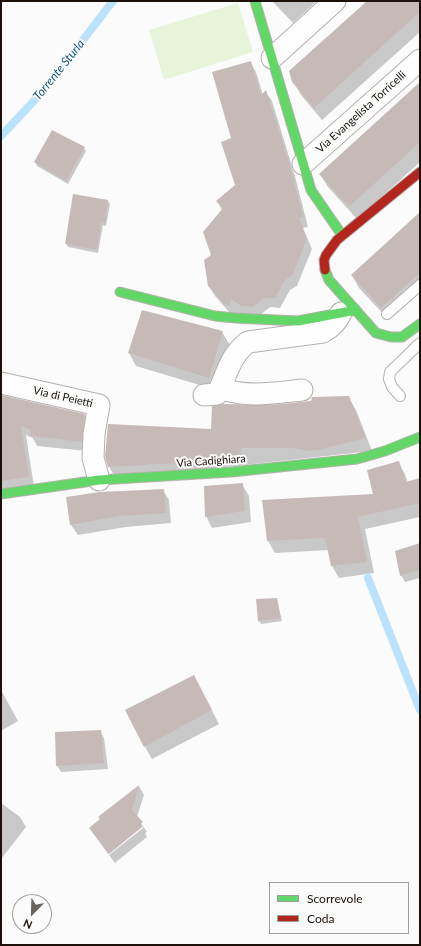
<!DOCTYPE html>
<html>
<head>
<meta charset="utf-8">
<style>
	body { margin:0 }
	#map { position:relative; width:421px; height:946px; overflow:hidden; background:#fbfbfb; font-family:Lato,sans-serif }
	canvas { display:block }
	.frame { position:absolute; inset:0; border:2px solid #1c110a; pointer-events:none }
	.legend { position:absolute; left:269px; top:882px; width:140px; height:52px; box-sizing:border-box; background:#fbfbfb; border:1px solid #a29d9b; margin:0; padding:5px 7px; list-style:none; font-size:12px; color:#1c110a }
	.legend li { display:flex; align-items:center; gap:8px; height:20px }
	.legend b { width:20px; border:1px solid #a29d9b }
	.north { position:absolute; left:12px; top:894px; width:40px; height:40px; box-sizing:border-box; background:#fbfbfb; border:1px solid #a29d9b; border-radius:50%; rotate:203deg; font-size:11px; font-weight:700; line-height:16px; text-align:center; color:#1c110a }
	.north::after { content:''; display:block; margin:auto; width:14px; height:18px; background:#6a635e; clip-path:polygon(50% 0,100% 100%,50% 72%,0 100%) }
</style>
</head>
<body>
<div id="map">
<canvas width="421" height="946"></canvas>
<div class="frame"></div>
<ul class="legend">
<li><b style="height:5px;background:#63d668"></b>Scorrevole</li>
<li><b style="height:5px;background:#b3261e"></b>Coda</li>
</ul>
<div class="north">N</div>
</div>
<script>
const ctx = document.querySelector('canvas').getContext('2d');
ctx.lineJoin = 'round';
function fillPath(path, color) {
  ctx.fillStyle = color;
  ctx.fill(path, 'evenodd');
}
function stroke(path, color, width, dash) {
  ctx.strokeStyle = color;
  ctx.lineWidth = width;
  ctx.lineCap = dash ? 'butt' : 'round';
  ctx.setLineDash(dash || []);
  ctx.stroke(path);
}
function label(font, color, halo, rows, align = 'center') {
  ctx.font = font + ' Lato,sans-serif';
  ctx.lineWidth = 4;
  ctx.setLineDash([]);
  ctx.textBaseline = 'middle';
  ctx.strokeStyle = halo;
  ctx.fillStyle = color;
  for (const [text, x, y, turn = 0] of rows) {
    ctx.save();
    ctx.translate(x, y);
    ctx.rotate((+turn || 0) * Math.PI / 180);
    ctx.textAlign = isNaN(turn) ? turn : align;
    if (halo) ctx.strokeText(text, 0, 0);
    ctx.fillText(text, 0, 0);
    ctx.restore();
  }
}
fillPath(new Path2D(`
	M238,3L253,52L164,80L149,30Z`), '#e7f4d9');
fillPath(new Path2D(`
	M272,1H317L293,23Z
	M368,1H420V32L322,120L301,95L293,81Z
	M250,62L256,72L263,95L266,92L272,101L295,176L308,227L303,228L312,249L297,286L290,290L280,308L270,307L259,316L231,314L215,296L209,286L212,255L222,210L217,201L236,186L232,139Z
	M420,83V162L357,219L328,187L320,174Z
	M84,148L86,151L68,184L37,166L35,162Z
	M108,201L110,204L106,226L103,225L98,253L68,247L66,243Z
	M420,213V293L389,320L359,288L352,275Z
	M222,332L230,345L216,390L136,366L129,353Z
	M1,396L85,415L90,425L87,451L37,446L33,438L26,435L34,487L1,493Z
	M348,397L356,410L372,451L116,479L109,467L212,430L261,407Z
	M398,462L405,474L408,483L420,479V517L365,529L374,573L339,578L332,566L329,550L275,553L268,541L374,495Z
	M242,484L249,496L251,522L212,528L206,516Z
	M163,490L169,500L171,523L126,527L78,535L71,525L67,498Z
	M420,544V578L405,582L401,575Z
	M276,599L282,621L261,624L259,621Z
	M201,689L219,724L152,759L145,747Z
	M1,690L18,721L1,731Z
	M100,731L104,738L108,769L61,772L57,765Z
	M139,786L144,795L137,817L147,832L145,833L147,837L115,863L109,855L143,828V826L108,854L90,828L101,820L99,817Z
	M1,803L20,817L26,827L1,859Z`), '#0003');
stroke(new Path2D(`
	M1,136L46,88L113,1
	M368,578L420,710`), '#bbe2fc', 8);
fillPath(new Path2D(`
	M367,1H420V12L314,108L292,82L289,71Z
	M251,61L261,95L266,90L290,165L303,217L299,218L307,239L292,276L285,280L275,298H264L253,307L241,306L231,299L230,305L224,304L208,286L204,260L211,255L203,232L223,208L216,201L235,185L221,142L231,138L212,72Z
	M420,82V142L349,207L319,174Z
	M52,130L85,147L66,181L34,162Z
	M73,194L108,200L105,223L101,222L97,250L65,244Z
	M420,212V273L381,308L351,275Z
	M142,310L223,331L209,378L128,353Z
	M1,395L85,414L82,442L30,436L31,430L21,426L29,477L1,481Z
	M349,396L366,438L319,450L310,451L291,448H241V458L230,460L108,467L105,457L108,424L211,429L212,406L223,404L272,405L311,401L312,397Z
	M399,461L406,482L420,478V503L358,517L367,562L331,566L325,538L267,541L262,500L373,494L367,470Z
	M243,483L245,511L205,517L204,486Z
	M164,489L166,513L119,516L70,525L66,497L100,492Z
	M420,543V570L400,576L395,551Z
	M277,598L281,618L258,621L256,599Z
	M194,675L212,710L144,747L125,710Z
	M101,730L104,763L56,766L55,732Z
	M139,785L132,810L143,822L140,824L142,827L109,854L89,828L100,819L98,817Z`), '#c5bab7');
const lane = new Path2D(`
	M387,314L420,285
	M400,396L392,387L389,379L390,372L420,343`);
const street = new Path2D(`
	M272,58L335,1
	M303,164L420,60
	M1,383L99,405L94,434L93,458L99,480
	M220,388C247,398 274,393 302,390
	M204,395L217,394C227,376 229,356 248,342L323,332C332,327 337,322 341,313`);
const fast = new Path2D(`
	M255,1L311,190L342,235
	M325,270L329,280L376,333L391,337H402L420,324
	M120,292L215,316L235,318L298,321L356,310
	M1,494L99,480L231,472L357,459L385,451L420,437`);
const jam = new Path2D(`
	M325,270L324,260L326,255L337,240L420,172`);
stroke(lane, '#b6b0ac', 12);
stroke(street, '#b6b0ac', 23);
stroke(fast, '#b6b0ac', 11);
stroke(jam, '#b6b0ac', 11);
stroke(lane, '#fefefe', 10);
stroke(street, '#fefefe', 21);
stroke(fast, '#63d668', 9);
stroke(jam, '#b3261e', 9);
label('11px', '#1c110a', '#fbfbfb', [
	["Via Evangelista Torricelli",361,112,-42],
	["Via di Peietti",63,397,13],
	["Via Cadighiara",211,461,-4]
]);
label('italic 12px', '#145679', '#fbfbfb', [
	["Torrente Sturla",59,70,-51]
]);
</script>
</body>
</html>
